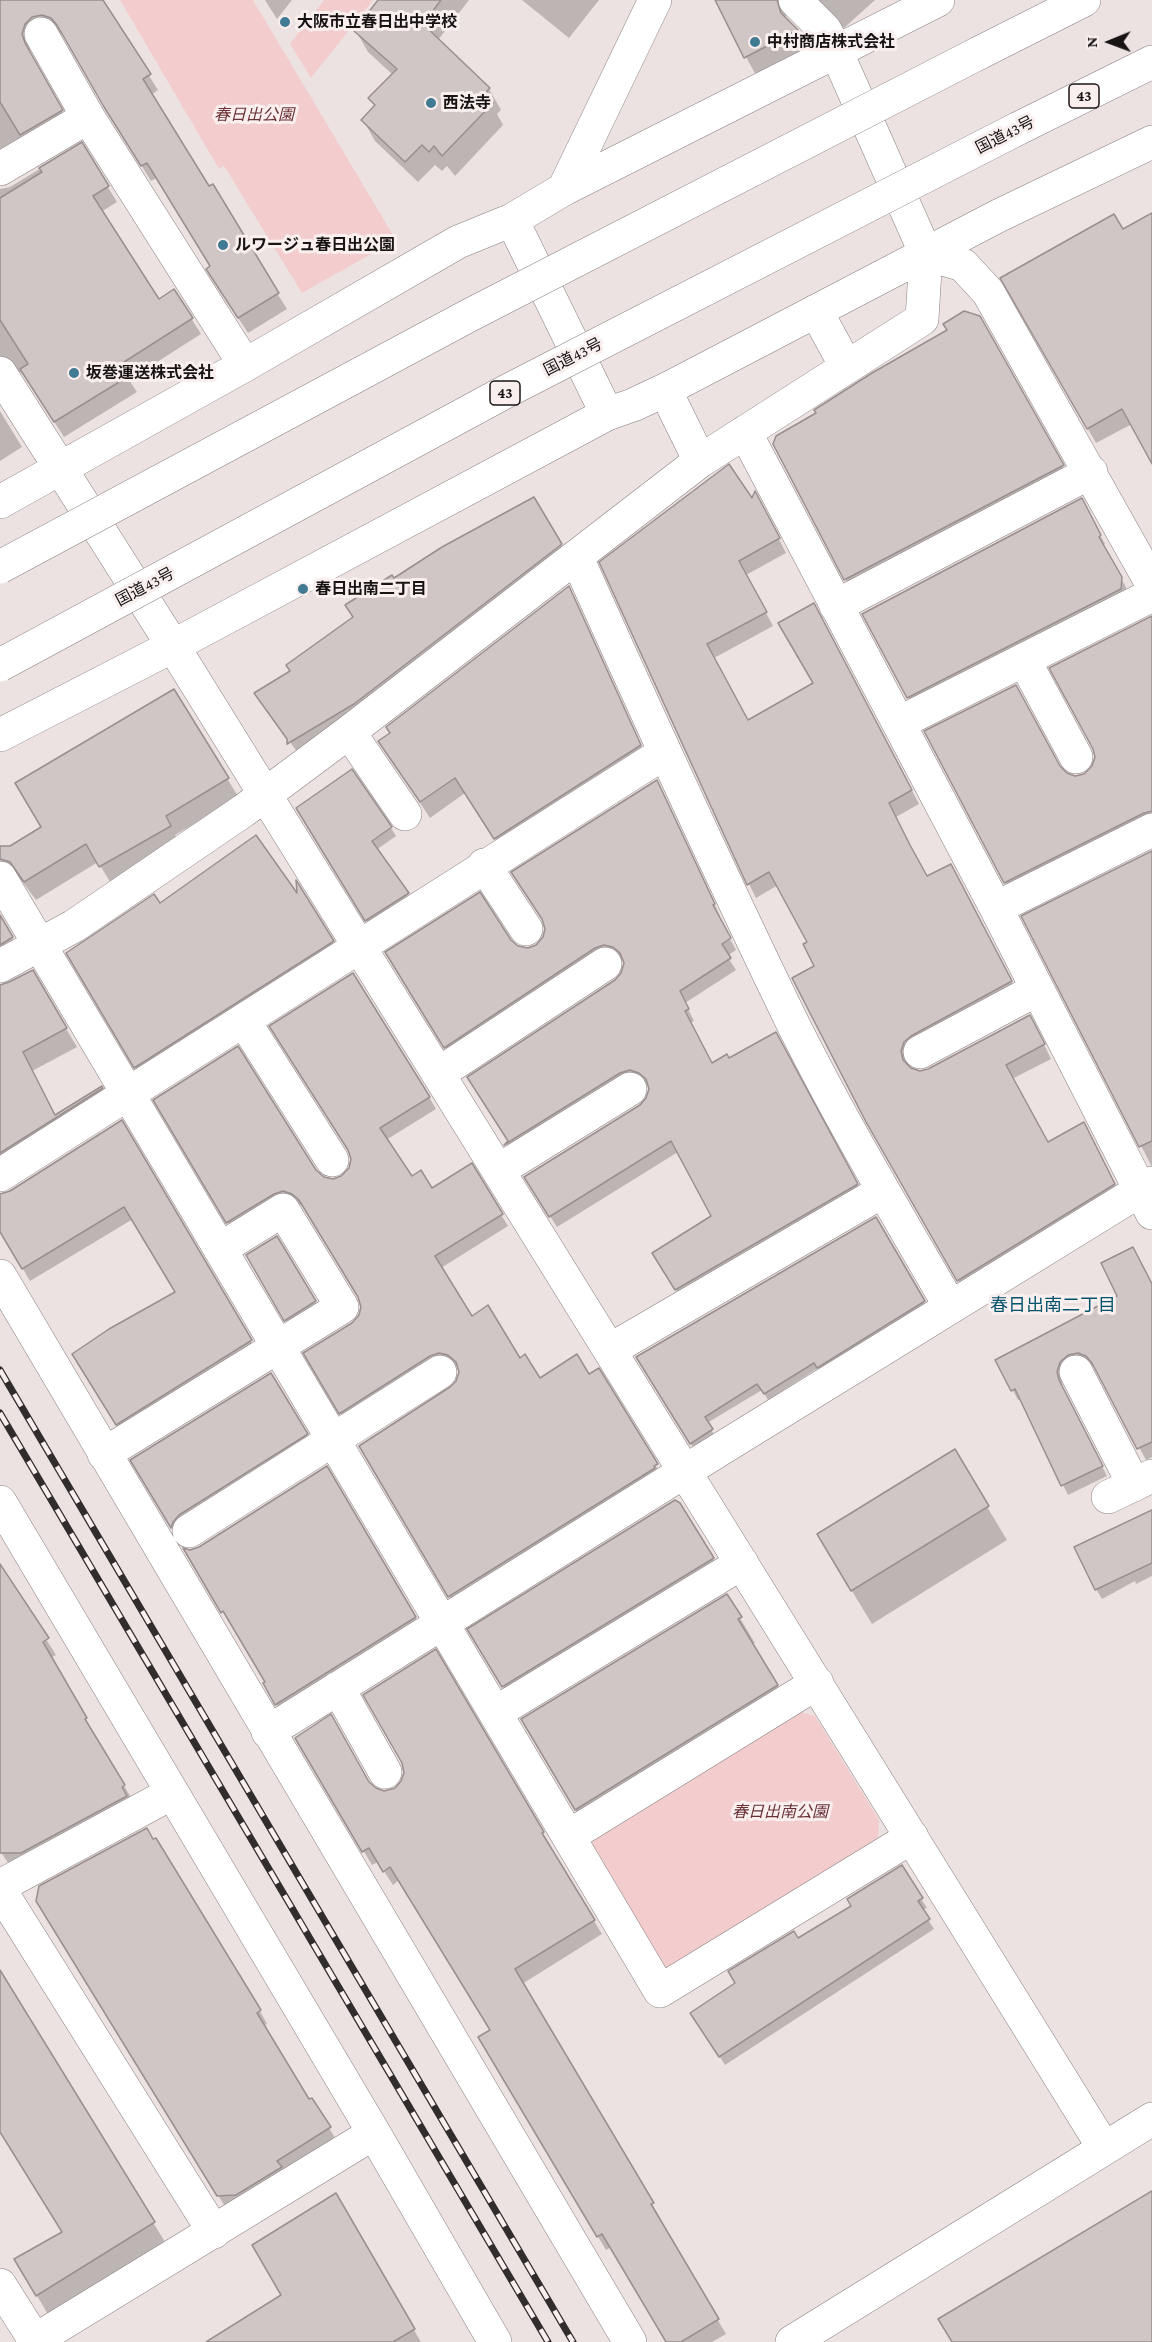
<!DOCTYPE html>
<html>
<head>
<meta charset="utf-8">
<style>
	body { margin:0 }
	#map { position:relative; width:1152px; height:2342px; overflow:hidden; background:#ede2e2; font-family:"Crimson Pro",serif }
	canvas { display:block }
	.north { position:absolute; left:1080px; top:12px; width:60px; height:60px; -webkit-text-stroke:4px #faefef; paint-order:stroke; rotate:269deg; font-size:16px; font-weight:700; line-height:24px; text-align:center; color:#181414 }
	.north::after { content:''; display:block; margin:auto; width:21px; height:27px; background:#181414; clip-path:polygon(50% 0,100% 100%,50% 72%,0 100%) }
</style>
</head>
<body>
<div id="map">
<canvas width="1152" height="2342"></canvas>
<div class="north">N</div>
</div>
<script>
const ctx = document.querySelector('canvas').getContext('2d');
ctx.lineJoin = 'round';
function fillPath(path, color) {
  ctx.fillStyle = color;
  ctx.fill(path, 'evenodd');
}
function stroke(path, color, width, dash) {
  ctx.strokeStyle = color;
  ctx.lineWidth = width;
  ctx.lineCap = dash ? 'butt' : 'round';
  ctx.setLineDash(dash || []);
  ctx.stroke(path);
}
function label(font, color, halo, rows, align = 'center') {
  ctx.font = font + ' "Crimson Pro","Noto Sans JP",serif';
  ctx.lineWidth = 6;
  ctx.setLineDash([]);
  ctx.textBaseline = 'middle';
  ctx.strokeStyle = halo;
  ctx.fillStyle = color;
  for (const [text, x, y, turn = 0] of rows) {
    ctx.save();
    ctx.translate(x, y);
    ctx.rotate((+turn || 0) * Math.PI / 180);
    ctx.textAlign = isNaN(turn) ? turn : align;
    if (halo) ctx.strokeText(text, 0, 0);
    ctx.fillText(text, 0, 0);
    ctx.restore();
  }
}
fillPath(new Path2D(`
	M120,0H253L396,240L302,293L224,166L219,169Z
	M324,0H373L311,78L290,44Z
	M797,1711L815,1716L879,1820L878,1844L665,1969L591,1841Z`), '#f3cdce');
fillPath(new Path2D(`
	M0,0H101L158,90L151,95L287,309L248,333L217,285L212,267L158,177L151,181L115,123L68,40L60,33L50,30L34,40L30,51L33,61L70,126L0,168Z
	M265,0H292L277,19Z
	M380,0H469L438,40L489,89L501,110L497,114L503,125L455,176L447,166L442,171L435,165L418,182L375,141L363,120L375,107L370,99L393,75L368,52L356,31Z
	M522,0H599L569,38Z
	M732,0H800L786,14V20L797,31L807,48L756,75L746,57Z
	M812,0H875L844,28L820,5Z
	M81,144L117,202L101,212L158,301L174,291L201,334L129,380L137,392L64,437L26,378L20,372L9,369L0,372V189L10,187Z
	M1152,214V461L1132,424L1096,443L1002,278L1122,231Z
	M979,317L1070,479L853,593L774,444Z
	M0,411L22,447L0,461Z
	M533,499L568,556L298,753L263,705L292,672L394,580Z
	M752,501L762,506L786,553L746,575L773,626L714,658L748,722L815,684L821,618L919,804L896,817L918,861L927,878L959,879L1019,996L912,1056L909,1069L920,1072L1037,1030L1051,1059L1012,1079L1048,1144L1092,1138L1121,1198L966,1294L867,1121L809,943L778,885L756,898L749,884L601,563Z
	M1086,509L1105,544L1102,546L1126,587V598L913,706L908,697Z
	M569,588L649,762L505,854L465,793L430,818L380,742Z
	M1152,626V828L1014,897L1005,882L1060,769L1066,774L1075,777L1085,775L1094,767Z
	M174,691L239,798L175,835L181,845L112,885L98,862L36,900L22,881L12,878L0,882V854L43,828Z
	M663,793L720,916L718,917L736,950L727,956L736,970L685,1003L694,1021L690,1023L712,1064L782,1046L863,1196L683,1301L654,1253L713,1216L678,1152L557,1227L532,1188L641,1106L648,1099L649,1086L637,1081L512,1155L506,1145L509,1142L476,1089L616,981L623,974L625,961L612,956L452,1058L394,964L510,941L517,947L528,949L537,946Z
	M298,809L391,828L396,836L376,850L412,902L371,928Z
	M1152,853V1167L1023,917Z
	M159,905L332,942L339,954L142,1079L68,953Z
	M0,918L23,957L0,970Z
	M32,972L77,1047L32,1071L56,1116L101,1088L112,1107L0,1179V986Z
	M278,1038L429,1097L436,1109L386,1140L411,1178L432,1190L471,1166L508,1226L441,1268L471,1318L520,1360L539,1380L589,1376L663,1476L456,1608L361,1446L451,1389L458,1382L460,1370L456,1366L446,1365L347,1424L305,1353L353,1324L360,1316L362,1307L360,1298L308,1212L301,1205L290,1202L234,1234L155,1100L315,1171L323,1178L333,1180L342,1177L350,1169L352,1159L350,1152Z
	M121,1122L258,1354L124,1437L82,1368L177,1292L133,1219L30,1281L0,1229V1195L11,1192Z
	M876,1219L927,1308L822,1373L818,1368L768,1400L762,1390L707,1423L715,1436L694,1449L638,1357Z
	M276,1238L323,1315L293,1333L248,1256Z
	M1152,1286V1457L1146,1460L1099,1372L1093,1366L1084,1363L1065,1372L1062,1383L1064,1391L1107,1476L1068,1495L1021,1399L1018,1400L997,1360Z
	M271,1375L314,1447L179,1539L132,1460Z
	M954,1452L1007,1540L872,1624L838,1568Z
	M326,1468L422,1629L283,1716L265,1684L267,1683L186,1550L200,1548Z
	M679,1504L723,1575L513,1703L469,1630Z
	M1152,1511V1576L1136,1584L1135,1581L1102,1599L1096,1589Z
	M5,1574L56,1655L50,1658L133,1801L11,1868L0,1850V1578Z
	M740,1618L755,1643L752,1644L792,1710L590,1835L523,1720Z
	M297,1738L368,1783L375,1790L542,1832L550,1846L549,1847L602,1934L522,1984L652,2204L660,2218L658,2219L726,2334L712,2342H668L611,2247L606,2250L480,2037L491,2031L399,1880L393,1885L378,1862L372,1865Z
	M901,1867L927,1908L922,1910L934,1929L725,2065L698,2022L798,1940L853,1906Z
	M45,1915L260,2011L267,2024L263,2026L309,2101L312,2100L337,2141L226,2208Z
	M0,1973L173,2255L56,2328L16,2260L63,2233L0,2131Z
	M335,2195L421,2342H208L283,2295Z`), '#0003');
const building = new Path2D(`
	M0,0H103L151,74L143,79L209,186L213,184L279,293L238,318L206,269L210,266L147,163L141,166L104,107L57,25L51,18L42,15L32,17L25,24L22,34L25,43L63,110L20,135L0,102Z
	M378,0H441L423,24L490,88L484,94L493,103L442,156L434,146L429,152L422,145L405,162L361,120L375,105L368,98L397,69L354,31Z
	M715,0H777L781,13L798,30L744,58Z
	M82,142L109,186L93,196L159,299L174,289L193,318L121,364L129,376L54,422L20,369L28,364L0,320V198L42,172L39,168Z
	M1152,213V464L1122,409L1087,429L1000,278L1114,214L1123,229Z
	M964,311L980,316L1064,465L844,580L773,444L776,436L816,413L814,410L872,373L947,330L943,324Z
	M729,464L752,498L755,491L780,538L739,561L767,612L707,644L748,720L813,683L778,623L814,603L912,790L889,803L910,845L927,876L951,864L1012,981L911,1036L904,1042L901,1051L903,1060L911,1068L920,1071L928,1069L1030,1015L1045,1044L1006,1065L1048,1142L1084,1122L1115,1184L957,1281L866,1122L792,978L814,966L803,944L807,942L769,872L747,885L599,562Z
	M534,497L562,544L354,704L287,744V739L254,693L290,671L286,665L353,617L345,605L392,575L394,578L442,547Z
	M1082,498L1101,535L1099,537L1122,577L1121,589L907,698L862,614Z
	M569,586L641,745L494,839L455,778L420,802L378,741L390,733L386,727Z
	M1152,616V811L1144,813L1004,883L924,731L1016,685L1060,766L1067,773L1075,776L1084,774L1092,766L1095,757L1093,749L1049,668Z
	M174,689L229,778L166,816L171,826L99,867L86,844L24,882L10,862L0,859V846H10L41,827L15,783Z
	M352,769L392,827L372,841L409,893L365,921L296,808Z
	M657,780L715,904L713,905L731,938L722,944L731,958L680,991L689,1009L685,1011L712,1063L727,1054L729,1058L776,1032L858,1184L675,1290L652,1253L711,1216L671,1141L549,1217L524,1177L640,1105L646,1098L649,1089L646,1079L639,1073L630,1070L620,1073L504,1145L508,1141L467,1077L615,980L621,973L624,963L620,953L613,947L604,945L595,948L444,1048L385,952L480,892L511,940L518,946L528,948L536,945L543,937L545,929L542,919L511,872Z
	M256,835L297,893L296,880L334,941L134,1068L66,953L154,894L160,903Z
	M1152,851V1141L1139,1147L1021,916Z
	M0,915L13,937L0,945Z
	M33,970L67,1028L23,1052L55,1115L102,1086L103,1088L0,1153V985L9,982Z
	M353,973L430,1097L380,1128L412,1176L421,1170L432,1188L472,1163L503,1214L435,1256L472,1316L488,1305L520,1358L525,1354L540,1378L577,1354L589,1374L599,1368L658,1464L654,1466L655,1468L448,1597L359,1446L450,1387L456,1381L459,1372L456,1362L448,1355L439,1353L430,1356L339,1414L303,1353L352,1323L359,1315L361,1307L358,1297L299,1200L292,1194L283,1191L274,1194L226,1223L153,1100L238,1046L316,1170L324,1177L333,1179L341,1176L349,1168L351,1159L348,1150L269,1026Z
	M122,1120L252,1340L116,1425L72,1354L109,1329L175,1292L124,1207L22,1269L0,1232V1194L10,1191Z
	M876,1217L925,1301L817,1368L814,1363L764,1394L757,1384L705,1417L713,1429L690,1444L636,1357Z
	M277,1236L316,1301L284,1321L246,1255Z
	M1133,1247L1152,1284V1442L1137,1449L1092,1363L1086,1356L1078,1353L1068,1355L1060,1362L1057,1372L1059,1380L1103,1466L1061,1486L1015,1389L1011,1391L995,1360L1117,1296L1101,1263Z
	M271,1373L308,1434L179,1515L173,1522L171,1528L130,1460Z
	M955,1449L989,1506L851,1591L817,1534Z
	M327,1466L416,1617L275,1705L263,1683L265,1682L223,1611L221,1613L183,1548L190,1550L199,1547Z
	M675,1500L680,1503L714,1558L502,1687L467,1629Z
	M1152,1510V1563L1095,1590L1074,1547Z
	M0,1564L49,1638L43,1642L87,1718L85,1719L125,1785L122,1787L127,1796L21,1853H0Z
	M727,1594L742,1617L738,1619L778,1685L575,1810L521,1719Z
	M436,1649L544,1832L542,1833L595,1920L515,1969L654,2203L651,2204L719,2319L681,2342H666L602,2234L597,2237L478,2037L490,2030L390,1867L383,1872L369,1848L362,1852L295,1738L331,1714L369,1782L376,1788L384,1791L395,1788L401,1781L404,1773L402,1763L363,1695Z
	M147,1828L153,1839L156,1838L261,2010L257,2013L309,2099L312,2098L331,2127L277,2161L282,2167L236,2195L217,2196L36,1901L39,1886Z
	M902,1865L923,1898L918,1901L930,1919L719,2057L690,2013L735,1983L728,1971L794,1931L798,1938L851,1906L847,1899Z
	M0,1970L155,2222L36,2296L14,2259L62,2232L0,2132Z
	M1152,2191V2342H952L938,2319Z
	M336,2193L415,2329L393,2342H206L281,2295L252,2245Z`);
fillPath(building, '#d1c6c6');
stroke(building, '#998f8f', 1.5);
const street = new Path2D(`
	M41,34L88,117L245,365
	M0,169L88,117
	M564,189L938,0
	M926,254L963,265L988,292L1152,584
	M816,311L846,366
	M0,373L173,646L1104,2148
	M665,390L700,461
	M607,414L633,405L665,390L998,216L1152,142
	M745,432L996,908L1152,1213
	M577,558C647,714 718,870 793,1024C841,1120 896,1213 950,1306
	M836,606L1091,472
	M1024,660L1076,757
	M899,723L1152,595
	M349,732L405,814
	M484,865L526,929
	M0,878L660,1991L912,1837
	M996,908L1152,830
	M0,966L74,926L243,811L349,732L700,461L922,319L926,254L836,51L825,30L795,0
	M244,1021L332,1160
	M920,1052L1036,990
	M438,1074L605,964
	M499,1170L630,1089
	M0,1175L664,753
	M0,1276L630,2342
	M610,1350L883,1191
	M1076,1372L1134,1485
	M104,1454L342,1307L283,1210L220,1249
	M1108,1497L1152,1476
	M0,1502L374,2133L495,2342
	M189,1531L440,1372
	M338,1688L385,1772
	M495,1713L742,1563
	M268,1732L719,1450L1152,1183
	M569,1836L817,1683
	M0,1886L172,1793
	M0,1890L214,2232
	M0,2285L36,2342
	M32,2342L374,2133`);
const secondary = new Path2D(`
	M0,502L245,365L458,242L512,220L564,189L655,0
	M0,735L173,646L607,414L512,220
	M792,2342L1152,2119`);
const highway = new Path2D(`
	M977,54L1084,0
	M1015,130L1152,62`);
stroke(street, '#897f7f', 34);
stroke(secondary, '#897f7f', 34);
stroke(highway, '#897f7f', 34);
stroke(street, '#fff', 33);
stroke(secondary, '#fff', 33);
stroke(highway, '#fff', 33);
const rail = new Path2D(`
	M0,1370L573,2342
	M0,1413L548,2342`);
stroke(rail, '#322d2d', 7);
stroke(rail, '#faefef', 4.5, [14]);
const highwayBridge = new Path2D(`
	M0,567L468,316L977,54
	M0,665L507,391L1015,130`);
stroke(highwayBridge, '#897f7f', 34, []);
stroke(highwayBridge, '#fff', 33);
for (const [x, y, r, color] of [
	[285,22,6,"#407a93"],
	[755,42,6,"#407a93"],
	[431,103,6,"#407a93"],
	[223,245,6,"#407a93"],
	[74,373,6,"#407a93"],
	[303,589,6,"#407a93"]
]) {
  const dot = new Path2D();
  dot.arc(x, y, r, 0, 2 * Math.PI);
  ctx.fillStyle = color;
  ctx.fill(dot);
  stroke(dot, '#faefef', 2);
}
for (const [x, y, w] of [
	[1084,96,30],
	[505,393,30]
]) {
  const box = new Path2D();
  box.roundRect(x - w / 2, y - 12, w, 24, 4.5);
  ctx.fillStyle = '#faefef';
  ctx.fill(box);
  stroke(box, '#181414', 1.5);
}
label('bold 15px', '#181414', null, [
	["43",1084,96],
	["43",505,393]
]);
label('bold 16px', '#181414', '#faefef', [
	["大阪市立春日出中学校",297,22],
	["中村商店株式会社",767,42],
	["西法寺",443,103],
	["ルワージュ春日出公園",235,245],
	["坂巻運送株式会社",86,373],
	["春日出南二丁目",315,589]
], 'left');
label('italic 16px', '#6a3034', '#faefef', [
	["春日出公園",254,115],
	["春日出南公園",780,1812]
]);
label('16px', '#181414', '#faefef', [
	["国道43号",1005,135,-27],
	["国道43号",573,357,-27],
	["国道43号",145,587,-28]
]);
label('18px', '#00526b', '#faefef', [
	["春日出南二丁目",1053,1305]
]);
</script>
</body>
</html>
